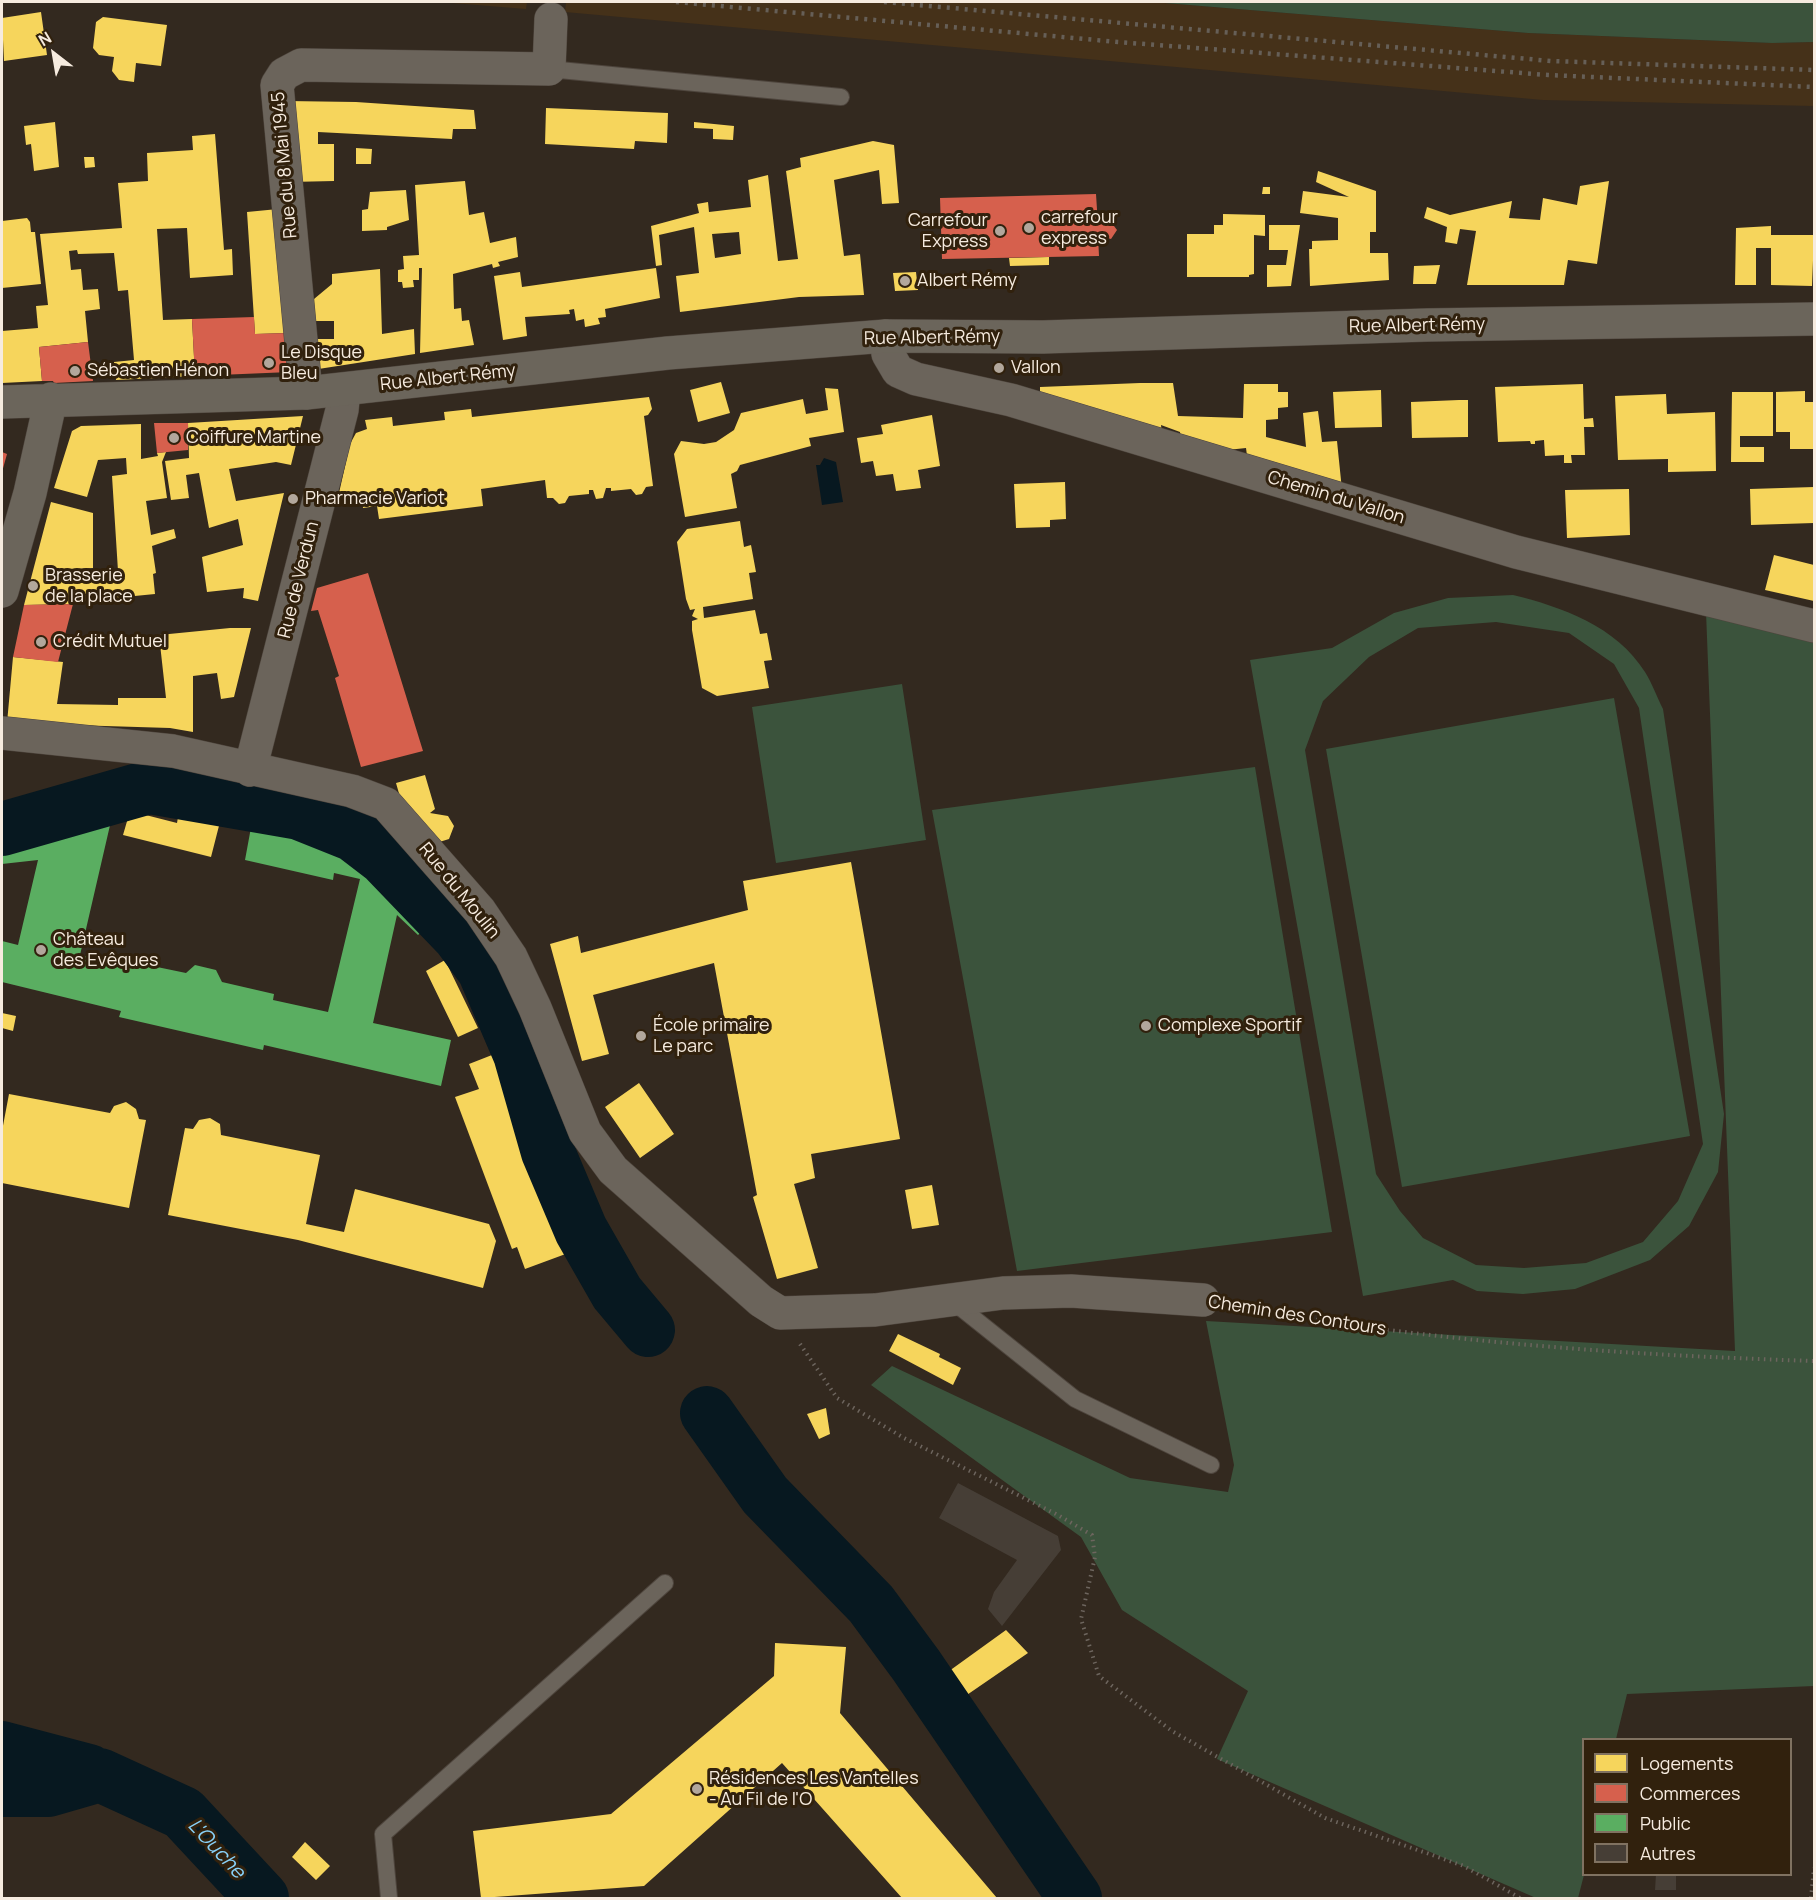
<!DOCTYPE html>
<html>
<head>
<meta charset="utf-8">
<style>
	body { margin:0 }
	#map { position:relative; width:1816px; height:1900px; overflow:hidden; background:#33291f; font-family:Manrope,sans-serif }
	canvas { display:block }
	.frame { position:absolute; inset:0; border:3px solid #f6ebdf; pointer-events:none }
	.legend { position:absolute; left:1582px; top:1738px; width:210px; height:138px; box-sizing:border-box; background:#31210d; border:2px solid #807261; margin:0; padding:8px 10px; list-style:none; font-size:18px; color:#f6ebdf }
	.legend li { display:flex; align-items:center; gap:12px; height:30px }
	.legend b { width:30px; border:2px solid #807261 }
	.north { position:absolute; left:24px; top:24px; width:60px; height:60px; -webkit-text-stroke:4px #31210d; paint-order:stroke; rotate:329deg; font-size:16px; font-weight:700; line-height:24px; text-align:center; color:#f6ebdf }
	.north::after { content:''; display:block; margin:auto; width:21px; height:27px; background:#f6ebdf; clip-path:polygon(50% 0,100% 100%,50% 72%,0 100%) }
</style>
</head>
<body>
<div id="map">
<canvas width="1816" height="1900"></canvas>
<div class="frame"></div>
<ul class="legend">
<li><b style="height:16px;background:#f6d55c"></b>Logements</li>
<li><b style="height:16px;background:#d6604d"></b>Commerces</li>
<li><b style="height:16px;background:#5aae61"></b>Public</li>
<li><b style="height:16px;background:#463e36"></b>Autres</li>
</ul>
<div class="north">N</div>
</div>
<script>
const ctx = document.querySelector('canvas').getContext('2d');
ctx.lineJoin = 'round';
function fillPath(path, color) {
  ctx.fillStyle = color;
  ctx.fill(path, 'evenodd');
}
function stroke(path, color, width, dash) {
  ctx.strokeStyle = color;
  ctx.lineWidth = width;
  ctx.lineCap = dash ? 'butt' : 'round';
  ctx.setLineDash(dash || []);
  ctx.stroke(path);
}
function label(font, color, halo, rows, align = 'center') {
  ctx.font = font + ' Manrope,sans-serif';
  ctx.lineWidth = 6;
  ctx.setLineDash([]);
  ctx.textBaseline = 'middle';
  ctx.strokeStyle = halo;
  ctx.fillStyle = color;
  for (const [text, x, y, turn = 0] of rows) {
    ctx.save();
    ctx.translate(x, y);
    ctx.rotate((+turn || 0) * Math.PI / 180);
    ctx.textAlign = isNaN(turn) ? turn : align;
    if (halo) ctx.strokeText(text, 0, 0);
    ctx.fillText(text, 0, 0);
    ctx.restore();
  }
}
fillPath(new Path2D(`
	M440,2H527L526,9Z
	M566,2H1153L1528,33L1772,43L1814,42V106L1543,100L565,12Z`), '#453119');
fillPath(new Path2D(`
	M1153,2H1814V42L1772,43L1528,33Z
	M1513,595C1562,607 1616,626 1645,672C1652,683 1657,697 1663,709L1724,1114L1718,1172L1689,1226L1650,1260L1575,1289L1523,1294L1477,1291L1453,1280L1363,1296L1250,660L1332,648L1394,613L1448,598ZM1496,622L1569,633L1614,664L1639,708L1703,1144L1678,1201L1643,1242L1586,1263L1524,1268L1476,1265L1423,1238L1400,1211L1376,1174L1305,750L1323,701L1369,657L1418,628Z
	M1706,612L1814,638V1686L1627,1694L1616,1739L1584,1740V1875L1578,1898H1536L1217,1759L1248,1691L1122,1610L1081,1537L871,1385L892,1366L1130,1478L1228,1492L1234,1465L1206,1321L1735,1351Z
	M902,684L926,840L776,863L752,707Z
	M1614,698L1690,1136L1402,1187L1326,749Z
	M1255,767L1332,1232L1017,1271L932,810Z`), '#3b533c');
fillPath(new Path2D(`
	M824,458L836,462L843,502L822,505L816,465H820Z`), '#071820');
fillPath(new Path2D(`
	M41,12L47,55L4,61L2,18Z
	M103,17L167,25L161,66L136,63L134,82L119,80L112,71L114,57L99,55L93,48L96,22Z
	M287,101L356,102L474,110L476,129H453L452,139L318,132V144H334V181L290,182Z
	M546,108L668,113L667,143L635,141L634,149L545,144Z
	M55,122L59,167L34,171L31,144L26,145L24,126Z
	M694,122L734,126L733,140L713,139V129L694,128Z
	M215,134L224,250L232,249L233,275L190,278L187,228L157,229L163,320L192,319L195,376L116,380L114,362L134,360L128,290L118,291L114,253L78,254L77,250L69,251L71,270L81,269L83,290L98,289L100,309L85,311L88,342L39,347L42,381L2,383V331L38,328L36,306L48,305L40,234L122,228L118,183L148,181L147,153L193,150L192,136Z
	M873,141L894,145L899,203L882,204L879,170L834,180L844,256L860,254L864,295L799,297L680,312L676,276L699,273L694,227L659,235L662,265L656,266L651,226L699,213L697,204L708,202L709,212L751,207L748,180L768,175L778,261L798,259L786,171L801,167L800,158ZM739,232L741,254L715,258L712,234Z
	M356,148L372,149L371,164H356Z
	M84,157H94L95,167L85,168Z
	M1318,171L1376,191V232H1370V253H1388L1389,280L1310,286L1309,249H1312V241L1338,240V218L1300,213L1303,191L1349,197L1316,182Z
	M465,181L469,215L484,212L490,243L516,237L518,257L498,262L500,266L493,268L492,264L453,274L454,309L461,308L462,321L469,320L474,345L420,353L422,268H419V280H413L414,287L403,288L402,282H398V270L404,269L403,256L419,255L415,185Z
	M1609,181L1597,264L1568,260L1564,285H1467L1476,231L1460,229L1457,244L1445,242L1447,227L1424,218L1427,207L1450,215L1512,201L1509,218L1540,220L1543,198L1577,205L1580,186Z
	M1263,187H1270V194H1262Z
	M406,190L409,220L387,227V230L362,231V210L368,209L370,192Z
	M278,209L288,333L255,334L247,212Z
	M1223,214L1265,215V236L1254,235V274L1249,275V277H1187V234H1214V225H1223Z
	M27,218L30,222L31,232H35L41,284L2,288V221Z
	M1269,225H1300L1291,286L1267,287V265H1286L1288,250H1269Z
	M1771,226V235H1814L1812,286L1771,285V248H1756V285H1735L1736,228Z
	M1049,257V265L1010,266L1009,258Z
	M1440,265L1436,284H1413L1414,266Z
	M656,268L660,298L605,309L606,317L598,318L600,324L585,327L584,319L576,321L574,309L569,310L570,314L525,317L527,336L503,340L494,276L520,272L522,287Z
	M380,269L382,334L414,329L415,354L312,370L313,339H334V321H313L314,299L332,284V274Z
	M916,272L918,290L895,291L893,273Z
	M721,382L730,413L698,422L690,390Z
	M1140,383H1173L1178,416L1243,418L1244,384H1278V392H1288V407L1278,408V419L1266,420V437L1306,447L1303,413L1318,411L1322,442L1337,441L1342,490L1248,463L1246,448L1218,451L1181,440L1180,432L1161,425L1162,434L1040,399V387Z
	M1583,384L1584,419L1593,418L1594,427H1584L1585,455H1571L1572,463H1564V455L1545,456L1544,440L1535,441V444H1531L1530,441L1498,442L1495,387Z
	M825,388L838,389L844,432L809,438L811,446L740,465L737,471L731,474L737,508L685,517L674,454L681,441L704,444L716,442L734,430L741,413L803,399L806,414L828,410Z
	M1381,390L1382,427L1335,428L1333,392Z
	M1805,391V402H1814V449H1790V432H1776V392Z
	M1732,392H1773V436H1740V447H1764V462H1731Z
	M1666,394L1667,414L1715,412L1716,471L1668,472V459L1618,460L1615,396Z
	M649,397L652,409L648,415L644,416L653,486L646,487L642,494L636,495L631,489L611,491V488H606L603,498L596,499L593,490H589V494L569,496L565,503L559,504L553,498H547L545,480L481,489L483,506L379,519L377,506L363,508L362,497L339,493L350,444L356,433L367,429L365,420L392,417L393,426L445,420L444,412L471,409L472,417Z
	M1459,400H1468V437L1412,438L1411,402Z
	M932,415L940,466L918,470L921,488L896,491L893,474L876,476L873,461L861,463L857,438L883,434L881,425Z
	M303,416L291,465L276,462L229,469L236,501L284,493L258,601L243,598L244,588L207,592L202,557L243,545L238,519L209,528L199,473L186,475L189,498L171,500L165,461L189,458L188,423Z
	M141,424V459L158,456L157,453L166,452L162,462L167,498L146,501L151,535L174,529L176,538L152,546L156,573L153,574L155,594L74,602L73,604L24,605L51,502L93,513V568L64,569L65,584L109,581L108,567H112L113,572L118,571L112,476L127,474L126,458L98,460L87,497L54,488L72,431L81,426Z
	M1065,482L1066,519L1050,520V527L1016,528L1014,484Z
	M1814,487V523L1751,525L1750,489Z
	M1629,489L1630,535L1567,538L1565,490Z
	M740,521L744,547L751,545L756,572L749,573L753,599L703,607L704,618L755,610L760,634L767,633L772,660L764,661L769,688L717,696L702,688L692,630V621L698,619L692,616L695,609L690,610L686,599L677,542L687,529Z
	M1774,555L1814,565V601L1765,590Z
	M230,628H251L234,697L221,699L217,673L193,676V732L170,728L7,723L13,657L63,662L57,704L118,705V698H166L159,635Z
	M425,775L435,809L430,813L448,816L454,826L449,839L433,844L406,818L396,783Z
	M151,799L221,818L211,857L123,835L130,811L177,823L178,817L148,809Z
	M851,862L900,1139L811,1154L815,1178L794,1184L818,1268L777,1279L753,1197L757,1195L714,963L593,995L609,1054L582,1061L550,944L578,936L581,953L748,910L743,881Z
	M445,960L478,1028L458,1037L426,971Z
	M2,1013L16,1016L13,1031L2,1028Z
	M492,1055L571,1252L525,1269L517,1247L512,1249L455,1097L479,1089L469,1064Z
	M639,1083L674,1134L640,1158L605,1107Z
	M9,1094L110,1113L114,1106L126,1102L136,1109L139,1119L146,1120L129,1208L2,1183V1131Z
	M210,1118L220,1124L221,1135L320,1155L306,1224L344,1232L355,1189L489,1224L496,1241L483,1288L298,1240L168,1215L185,1128L193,1129L199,1120Z
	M932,1185L939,1225L912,1229L905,1190Z
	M598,1224L621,1252L612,1260L591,1231Z
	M898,1334L940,1354L939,1357L961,1368L953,1385L889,1351Z
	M826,1408L830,1434L819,1439L807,1414Z
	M1006,1630L1028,1653L961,1699L945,1674Z
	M775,1643L846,1647L840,1713L997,1898H902L782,1763L644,1886L481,1898L473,1831L611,1814L774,1676Z
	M305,1842L330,1866L316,1880L292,1857Z`), '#f6d55c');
fillPath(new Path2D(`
	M1096,194L1098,225L1111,222L1117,230L1111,239L1098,235L1099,256L942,259L940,198Z
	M254,317L255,334L288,333L290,372L195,376L192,319Z
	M88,342L93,381L54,383L53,381H42L39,347Z
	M154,423H188V450L157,453Z
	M2,452L7,454L2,472Z
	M368,573L423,751L361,767L335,678L339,676L318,610L311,611L317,588Z
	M73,604L58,662L13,657L24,605Z`), '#d6604d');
fillPath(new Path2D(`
	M114,808L80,955L132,966L133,962L186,973L195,965L216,970L222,982L274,994L273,1000L328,1012L360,879L334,873L333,880L245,860L252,822L322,837L370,866L427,926L418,935L397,915L373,1023L451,1040L441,1086L264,1045L263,1050L119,1017L121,1011L2,982V941L18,945L38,860L2,864V839L50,823Z`), '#5aae61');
stroke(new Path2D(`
	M2,829L149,787L299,813L354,835L384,858L459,936L484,970L520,1054L548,1152L581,1230L617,1293L648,1330
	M707,1413L765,1495L871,1604L916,1665L1075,1898
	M2,1748L89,1771
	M2,1790H48L100,1775L183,1813L262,1898`), '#071820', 54);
fillPath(new Path2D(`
	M958,1483L1058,1536L1061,1550L1002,1626L988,1609L994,1592L1017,1560L939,1518Z
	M1656,1874H1676V1890H1655Z`), '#463e36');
const service = new Path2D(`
	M549,69L841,97
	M951,1300L1075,1399L1211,1465
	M389,1898L383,1834L665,1583`);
const minor = new Path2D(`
	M886,336L888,354L898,371L916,379L1011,400L1516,552L1814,626
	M306,393L277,85L284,74L301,65L549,69L551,19
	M2,733L173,751L352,791L386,804L480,911L511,957L535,1008L585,1132L613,1170L761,1301L780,1313L875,1310L1003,1293L1071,1291L1203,1300
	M250,770L342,410L344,390`);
const secondary = new Path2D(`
	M2,402L306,393L668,353L886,336L1043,337L1427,325L1814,319
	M2,591L30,493L51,399`);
stroke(service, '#4e453d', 18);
stroke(minor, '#4e453d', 34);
stroke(secondary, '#4e453d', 34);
stroke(new Path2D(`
	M1233,1306C1425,1341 1619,1355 1814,1361
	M800,1344L837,1398L904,1438L1056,1514L1092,1535L1095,1557L1081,1619L1099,1676L1172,1731L1325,1818L1464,1866L1520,1898
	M1811,1898L1814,1868`), '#6d655e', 4, [1.5, 4.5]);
stroke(service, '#6b645b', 16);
stroke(minor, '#6b645b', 33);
stroke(secondary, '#6b655b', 33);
stroke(new Path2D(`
	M676,2L1118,42L1548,75L1814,87
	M884,2L1551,61L1814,70`), '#665f57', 4.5, [3, 6]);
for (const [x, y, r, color] of [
	[1029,228,6,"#b2a79c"],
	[1000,231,6,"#b2a79c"],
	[905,281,6,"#b2a79c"],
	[269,363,6,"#b2a79c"],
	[999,368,6,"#b2a79c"],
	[75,371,6,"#b2a79c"],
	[174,438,6,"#b2a79c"],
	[293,499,6,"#b2a79c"],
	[33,586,6,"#b2a79c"],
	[41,642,6,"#b2a79c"],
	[41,950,6,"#b2a79c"],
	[1146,1026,6,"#b2a79c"],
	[641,1036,6,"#b2a79c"],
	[697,1789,6,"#b2a79c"]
]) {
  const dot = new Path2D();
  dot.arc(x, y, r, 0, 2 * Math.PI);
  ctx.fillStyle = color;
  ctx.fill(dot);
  stroke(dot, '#31210d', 2);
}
label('18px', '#f6ebdf', '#31210d', [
	["Rue du 8 Mai 1945",285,165,-95],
	["Rue Albert Rémy",1417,326,-1],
	["Rue Albert Rémy",932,338,-1],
	["Rue Albert Rémy",448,378,-6],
	["Chemin du Vallon",1336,498,17],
	["Rue de Verdun",299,580,-76],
	["Rue du Moulin",459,891,51],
	["Chemin des Contours",1297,1316,9]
]);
label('18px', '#f6ebdf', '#31210d', [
	["carrefour",1041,218],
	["express",1041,239],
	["Carrefour",988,221,"right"],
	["Express",988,242,"right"],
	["Albert Rémy",917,281],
	["Le Disque",281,353],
	["Bleu",281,374],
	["Vallon",1011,368],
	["Sébastien Hénon",87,371],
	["Coiffure Martine",186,438],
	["Pharmacie Variot",305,499],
	["Brasserie",45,576],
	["de la place",45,597],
	["Crédit Mutuel",53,642],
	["Château",53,940],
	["des Evêques",53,961],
	["École primaire",653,1026],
	["Le parc",653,1047],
	["Complexe Sportif",1158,1026],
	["Résidences Les Vantelles",709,1779],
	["- Au Fil de l'O",709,1800]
], 'left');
label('italic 20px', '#88d1f8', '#31210d', [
	["L'Ouche",216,1849,47]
]);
</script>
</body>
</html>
